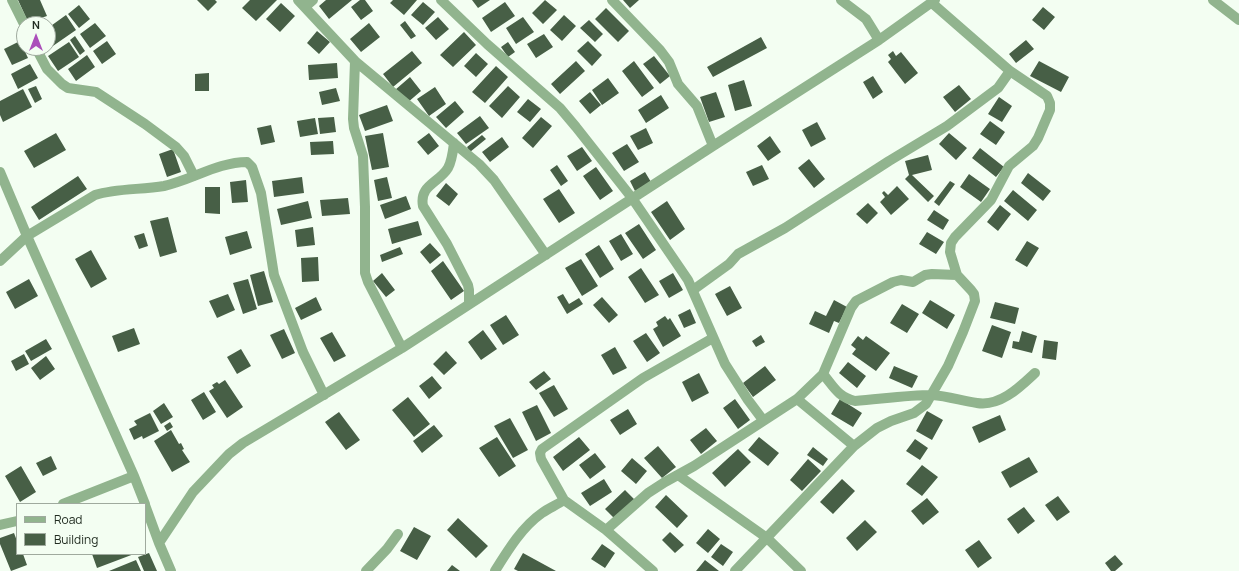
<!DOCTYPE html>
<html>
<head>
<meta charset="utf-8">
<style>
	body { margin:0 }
	#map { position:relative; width:1239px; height:571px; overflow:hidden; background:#f3fef2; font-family:Manrope,sans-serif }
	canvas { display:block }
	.legend { position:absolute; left:16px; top:503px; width:130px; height:52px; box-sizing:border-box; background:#f3fef2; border:1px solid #9faa9e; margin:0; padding:5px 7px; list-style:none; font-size:12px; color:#212c21 }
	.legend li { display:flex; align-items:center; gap:8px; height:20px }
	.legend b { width:20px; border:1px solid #9faa9e }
	.north { position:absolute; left:16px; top:16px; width:40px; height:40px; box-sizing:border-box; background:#f3fef2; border:1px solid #9faa9e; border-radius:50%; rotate:0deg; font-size:11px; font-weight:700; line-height:16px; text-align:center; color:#212c21 }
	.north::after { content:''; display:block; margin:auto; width:14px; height:18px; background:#ab4fba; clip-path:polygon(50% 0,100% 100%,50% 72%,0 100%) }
</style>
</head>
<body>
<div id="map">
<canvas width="1239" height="571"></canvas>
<ul class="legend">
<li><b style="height:5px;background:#91b48e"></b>Road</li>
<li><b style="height:11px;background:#475f46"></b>Building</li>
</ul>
<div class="north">N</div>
</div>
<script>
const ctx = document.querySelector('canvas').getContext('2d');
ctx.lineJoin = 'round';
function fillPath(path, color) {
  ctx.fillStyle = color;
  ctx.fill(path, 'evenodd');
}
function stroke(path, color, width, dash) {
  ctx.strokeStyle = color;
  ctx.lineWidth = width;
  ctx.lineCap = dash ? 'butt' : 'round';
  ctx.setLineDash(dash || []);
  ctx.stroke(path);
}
fillPath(new Path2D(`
	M18,0H40L47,16L41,18L43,24H29Z
	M197,0H215L217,2L208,11Z
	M250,0H277L256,21L242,8Z
	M326,0H352L329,19L319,6Z
	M360,0H365L373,11L361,20L351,7Z
	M393,0H417L404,15L390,3Z
	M472,0H490L478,8Z
	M545,0L557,10L543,24L532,13Z
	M623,0H639L630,8Z
	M423,2L435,12L423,25L411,15Z
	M505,2L515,16L491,32L482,18Z
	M281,3L295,16L280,32L266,19Z
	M79,5L90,19L79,28L68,14Z
	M1043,7L1055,17L1044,30L1032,20Z
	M606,8L629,31L618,42L595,19Z
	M66,15L76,30L50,48L48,45V28Z
	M564,15L576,26L562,41L550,30Z
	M438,17L449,29L436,40L425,28Z
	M523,17L534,32L516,44L506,28Z
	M589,20L603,34L595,42L580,28Z
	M405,21L416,36L411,39L400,25Z
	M95,23L106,36L90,48L80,34Z
	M369,23L380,37L361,52L350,39Z
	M317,31L330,42L319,54L307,43Z
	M464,32L476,45L453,67L440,55Z
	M544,34L553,47L536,58L527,44Z
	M75,36L85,51L80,55L70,40Z
	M761,37L767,48L713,77L707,67Z
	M1026,40L1034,49L1016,63L1009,54Z
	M20,41L28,58L12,65L4,49Z
	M107,41L116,54L102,64L93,51Z
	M588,41L602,55L592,66L577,51Z
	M69,42L79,57L58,71L48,56Z
	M508,42L515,52L508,57L501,47Z
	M412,51L422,63L393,87L383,74Z
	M893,51L896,56L901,52L918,73L905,84L888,62L891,59L888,55Z
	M476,53L488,64L476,77L464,66Z
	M87,55L95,67L76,81L68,69Z
	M654,56L670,76L660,84L643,64Z
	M576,61L585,71L560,94L551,84Z
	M634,61L654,88L642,97L622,71Z
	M1039,61L1069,77L1061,92L1030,76Z
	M337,63L338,78L309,80L308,65Z
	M30,64L38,78L18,89L11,74Z
	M496,66L508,77L485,103L472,92Z
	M209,73V91H195V74Z
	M873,76L883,92L873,99L863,82Z
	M410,77L421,91L407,103L395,90Z
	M608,78L619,93L602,105L592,90Z
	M744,80L752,106L735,111L728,85Z
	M959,85L971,99L955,112L943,97Z
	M36,86L42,99L35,103L28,89Z
	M508,86L520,97L502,118L489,106Z
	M435,87L446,104L429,116L417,99Z
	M336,88L340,101L322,105L319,92Z
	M23,89L32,107L3,122L0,115V101Z
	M590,92L601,105L590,114L579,101Z
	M716,92L725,117L709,122L700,97Z
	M661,95L669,108L646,123L638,110Z
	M999,97L1012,106L1002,122L988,114Z
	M528,99L541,109L530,122L517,112Z
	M455,101L464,112L446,128L436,117Z
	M387,105L393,121L365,131L359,115Z
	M480,116L489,128L466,144L457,133Z
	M334,117L336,132L320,134L318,118Z
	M541,117L552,126L533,148L522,138Z
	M315,118L318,134L300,137L297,121Z
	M990,121L1005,132L996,145L980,134Z
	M817,122L826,139L811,147L802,130Z
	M271,125L275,142L261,145L257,128Z
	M646,128L653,143L638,150L630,136Z
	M56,133L66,150L34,168L24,151Z
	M383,133L389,167L372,170L365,136Z
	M429,133L439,146L428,155L417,142Z
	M949,133L967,148L956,160L939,144Z
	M482,135L486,139L470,152L467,147Z
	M770,136L781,152L768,161L757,146Z
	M502,137L509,147L490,162L482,152Z
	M333,141L334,154L311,155L310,142Z
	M627,144L639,162L624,171L612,153Z
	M582,147L592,161L577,171L567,156Z
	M980,148L1004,167L996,177L972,158Z
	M173,149L181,172L167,177L159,154Z
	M928,155L932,170L912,175L934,196L928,202L905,179L909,175L905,161Z
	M809,159L825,179L814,188L798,168Z
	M557,165L568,181L561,186L550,170Z
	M762,165L769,179L753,186L746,172Z
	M596,167L613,191L600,200L583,176Z
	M645,172L651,182L635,191L630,181Z
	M1028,173L1051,191L1043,201L1021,183Z
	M969,174L990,189L981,202L960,187Z
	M78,176L87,189L39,220L31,207Z
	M302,177L304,193L274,197L272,181Z
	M387,177L392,198L378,201L374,180Z
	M246,180L248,202L232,203L230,182Z
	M950,181L955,184L939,206L934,202Z
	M446,183L458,194L449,206L436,196Z
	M897,186L909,199L891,215L880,202L885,197L882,193L884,191L888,195Z
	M205,187H220V214L205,213Z
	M559,189L575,213L559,223L543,199Z
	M1013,190L1037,210L1028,221L1004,201Z
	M406,196L411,209L385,219L380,205Z
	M348,198L350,214L322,216L320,200Z
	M308,201L312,218L281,225L277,209Z
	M667,201L685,229L670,240L651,212Z
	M868,203L878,213L867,224L856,214Z
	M1000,205L1011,214L998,231L987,222Z
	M934,210L949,220L943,230L927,220Z
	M168,217L177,252L160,257L150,221Z
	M418,221L422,235L392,244L388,229Z
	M639,224L656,250L643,259L625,233Z
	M313,227L315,245L297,247L295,230Z
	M247,231L252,248L230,255L225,237Z
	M927,232L944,242L936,254L919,244Z
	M144,233L148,246L139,249L134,236Z
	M621,234L633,254L621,261L609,241Z
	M1027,241L1039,248L1027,267L1015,260Z
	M430,243L441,255L430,264L420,252Z
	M599,245L614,269L600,278L585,254Z
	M400,247L403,254L382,262L380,255Z
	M91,250L107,279L91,288L75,259Z
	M318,257L319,281L302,282L301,258Z
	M581,259L598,286L582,296L565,268Z
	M443,261L464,291L451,300L431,271Z
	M641,268L659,295L645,303L628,277Z
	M264,271L273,302L258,306L250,275Z
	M382,273L395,290L386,297L373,281Z
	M673,273L683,290L669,298L659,281Z
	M29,279L38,296L15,309L6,292Z
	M248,279L257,309L243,314L233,283Z
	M730,286L742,308L727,316L715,294Z
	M228,294L235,310L217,318L209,301Z
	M563,294L569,304L579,298L583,304L567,314L557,297Z
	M316,297L322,310L301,320L295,308Z
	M602,297L618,315L609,323L593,305Z
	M834,300L847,307L839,323L834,321L829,333L809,324L815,311L826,316Z
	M930,300L955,315L947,329L922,313Z
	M995,302L1019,308L1015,324L990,318Z
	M902,304L919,314L907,333L890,323Z
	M690,309L696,323L684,328L678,315Z
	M506,315L519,335L503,345L490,325Z
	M665,316L668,320L670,318L681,336L663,347L653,329L658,326L656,322Z
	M992,325L1011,332L1002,358L982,351Z
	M134,328L140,344L118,352L112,336Z
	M284,329L295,353L282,359L270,335Z
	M483,330L497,349L481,360L468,342Z
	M1022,331L1037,336L1032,353L1012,348L1013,341L1019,342Z
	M332,332L346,356L334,362L320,338Z
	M646,333L660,353L647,362L633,341Z
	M761,335L765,342L756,347L752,341Z
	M858,336L863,340L866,336L890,353L876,371L852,354L856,349L851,345Z
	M46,339L52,349L31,361L25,351Z
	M1044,340L1058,342L1056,360L1042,358Z
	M615,347L627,368L613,375L601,355Z
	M241,349L251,366L237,374L227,357Z
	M446,351L457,363L444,375L433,364Z
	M24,354L29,364L16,371L11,361Z
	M46,356L55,369L40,380L31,368Z
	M848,362L866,376L857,388L839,373Z
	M765,366L776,380L753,397L743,383Z
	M894,366L918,376L912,388L889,378Z
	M544,371L551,379L536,390L529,382Z
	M699,373L709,393L692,402L682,382Z
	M432,376L442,388L429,399L419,386Z
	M225,380L243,407L227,418L209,391L214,388L212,385L217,382L219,384Z
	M554,385L568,409L554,417L539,393Z
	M204,392L216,412L203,420L191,400Z
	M408,397L430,424L414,437L392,410Z
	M735,399L750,420L738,429L723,408Z
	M840,399L862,413L853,427L831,414Z
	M164,403L173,417L161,424L153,411Z
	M537,405L551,433L536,441L522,412Z
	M628,409L637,424L620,435L610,420Z
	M927,411L943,420L932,440L916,431Z
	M339,412L360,440L346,450L325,422Z
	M150,413L159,431L143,439L142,436L134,440L129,429L137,425L134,421Z
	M1000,415L1006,430L979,443L972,427Z
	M510,418L528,450L513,458L494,426Z
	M170,422L173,427L167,431L164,426Z
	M434,425L443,436L422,453L413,441Z
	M706,428L717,441L701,454L690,440Z
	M171,430L179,444L181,443L184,449L182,450L190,462L172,472L154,441Z
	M497,437L516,466L499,477L479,448Z
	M579,437L590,450L563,471L553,457Z
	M759,437L779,453L768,466L748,450Z
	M915,439L928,448L920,460L906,451Z
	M658,446L676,467L662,478L644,458Z
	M813,447L828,459L823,466L807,455Z
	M738,449L751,462L725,487L712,473Z
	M595,453L606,467L590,479L579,465Z
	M51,456L57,469L43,476L36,463Z
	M1029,457L1038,472L1010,488L1001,472Z
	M632,458L647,471L636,484L621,471Z
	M808,459L821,471L802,491L790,480Z
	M922,465L938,477L922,496L906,484Z
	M21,466L36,492L20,502L5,476Z
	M604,479L612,492L590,506L581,493Z
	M842,479L855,491L833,514L820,502Z
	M625,490L635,500L615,519L605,509Z
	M666,495L688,516L677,528L655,507Z
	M1058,496L1070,512L1057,521L1045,505Z
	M927,498L939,512L923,525L911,511Z
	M1024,507L1035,521L1018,534L1007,519Z
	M458,518L488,546L476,558L447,530Z
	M865,520L877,532L857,551L846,538Z
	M414,527L431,536L417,560L400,551Z
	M708,529L720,539L708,553L696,543Z
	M670,532L684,545L675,553L662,540Z
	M14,533L17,541V554H23L27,565L11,571L0,544V538Z
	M979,540L992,558L978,568L965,550Z
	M602,544L615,553L605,568L591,559Z
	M721,544L733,552L723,566L711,557Z
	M149,553L157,571H144L138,557Z
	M523,553L556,571H518L514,569Z
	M92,554H134L97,568Z
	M1115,555L1123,564L1115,571H1111L1105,563Z
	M136,560L141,571H109Z
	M705,560L719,571H696Z
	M452,565L460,571H447Z`), '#475f46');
stroke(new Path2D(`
	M12,0L24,24
	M298,0L355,61L479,164L494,180L546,255
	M441,0L487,44L560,108L576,127L632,198L688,280L725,364L748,400L763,420
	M612,0L660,50L669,62L678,84L697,106L713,146
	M841,0L866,19L879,40
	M1213,0L1239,20
	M305,7L313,0
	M36,48L47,69L62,84L68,88L96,92L145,124L176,147L184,156L194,176
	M355,61L353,119L354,128L363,156L365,207V273L368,282L402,348
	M454,143C453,151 452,161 448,168C439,183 419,185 423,206L447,244L468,285L469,290V304
	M0,172L27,236L134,476L145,504
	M0,261L27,236L95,195C117,188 141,190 164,186C192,180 218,162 247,162L252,167L261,193L274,275L303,352L324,395
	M693,290L729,264L738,254L785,228L889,161L947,126L998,88L1010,71
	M823,374C834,387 838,397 855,401C881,399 907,395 932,395C948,396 962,401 977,403C1000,407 1020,387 1035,373
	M797,399L854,446
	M678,475L767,538L801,571
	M63,504L134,476
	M145,505L159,543L171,571
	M0,525L17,521
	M606,530L648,493L665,482L694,466L797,399L823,374L851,308L856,301L893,282L901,280L913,282L925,275L932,274L957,275
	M159,543L193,492L229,454L243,443L402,348L713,146L879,40L935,0
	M366,571L387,549L398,534
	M495,571C508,550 522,527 542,513C549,508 557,505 564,500
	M653,571L606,530L564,500L541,459L540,453L542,449L643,378L713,338
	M735,571L854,446L877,428L891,421L914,413L926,404L948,366L963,332L975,301L974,294L971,290L957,275L950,252L951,243L955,237L991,200L1009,166L1033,146L1038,138L1050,110V103L1047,96L1010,71L932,3`), '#91b48e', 10);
</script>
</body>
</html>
